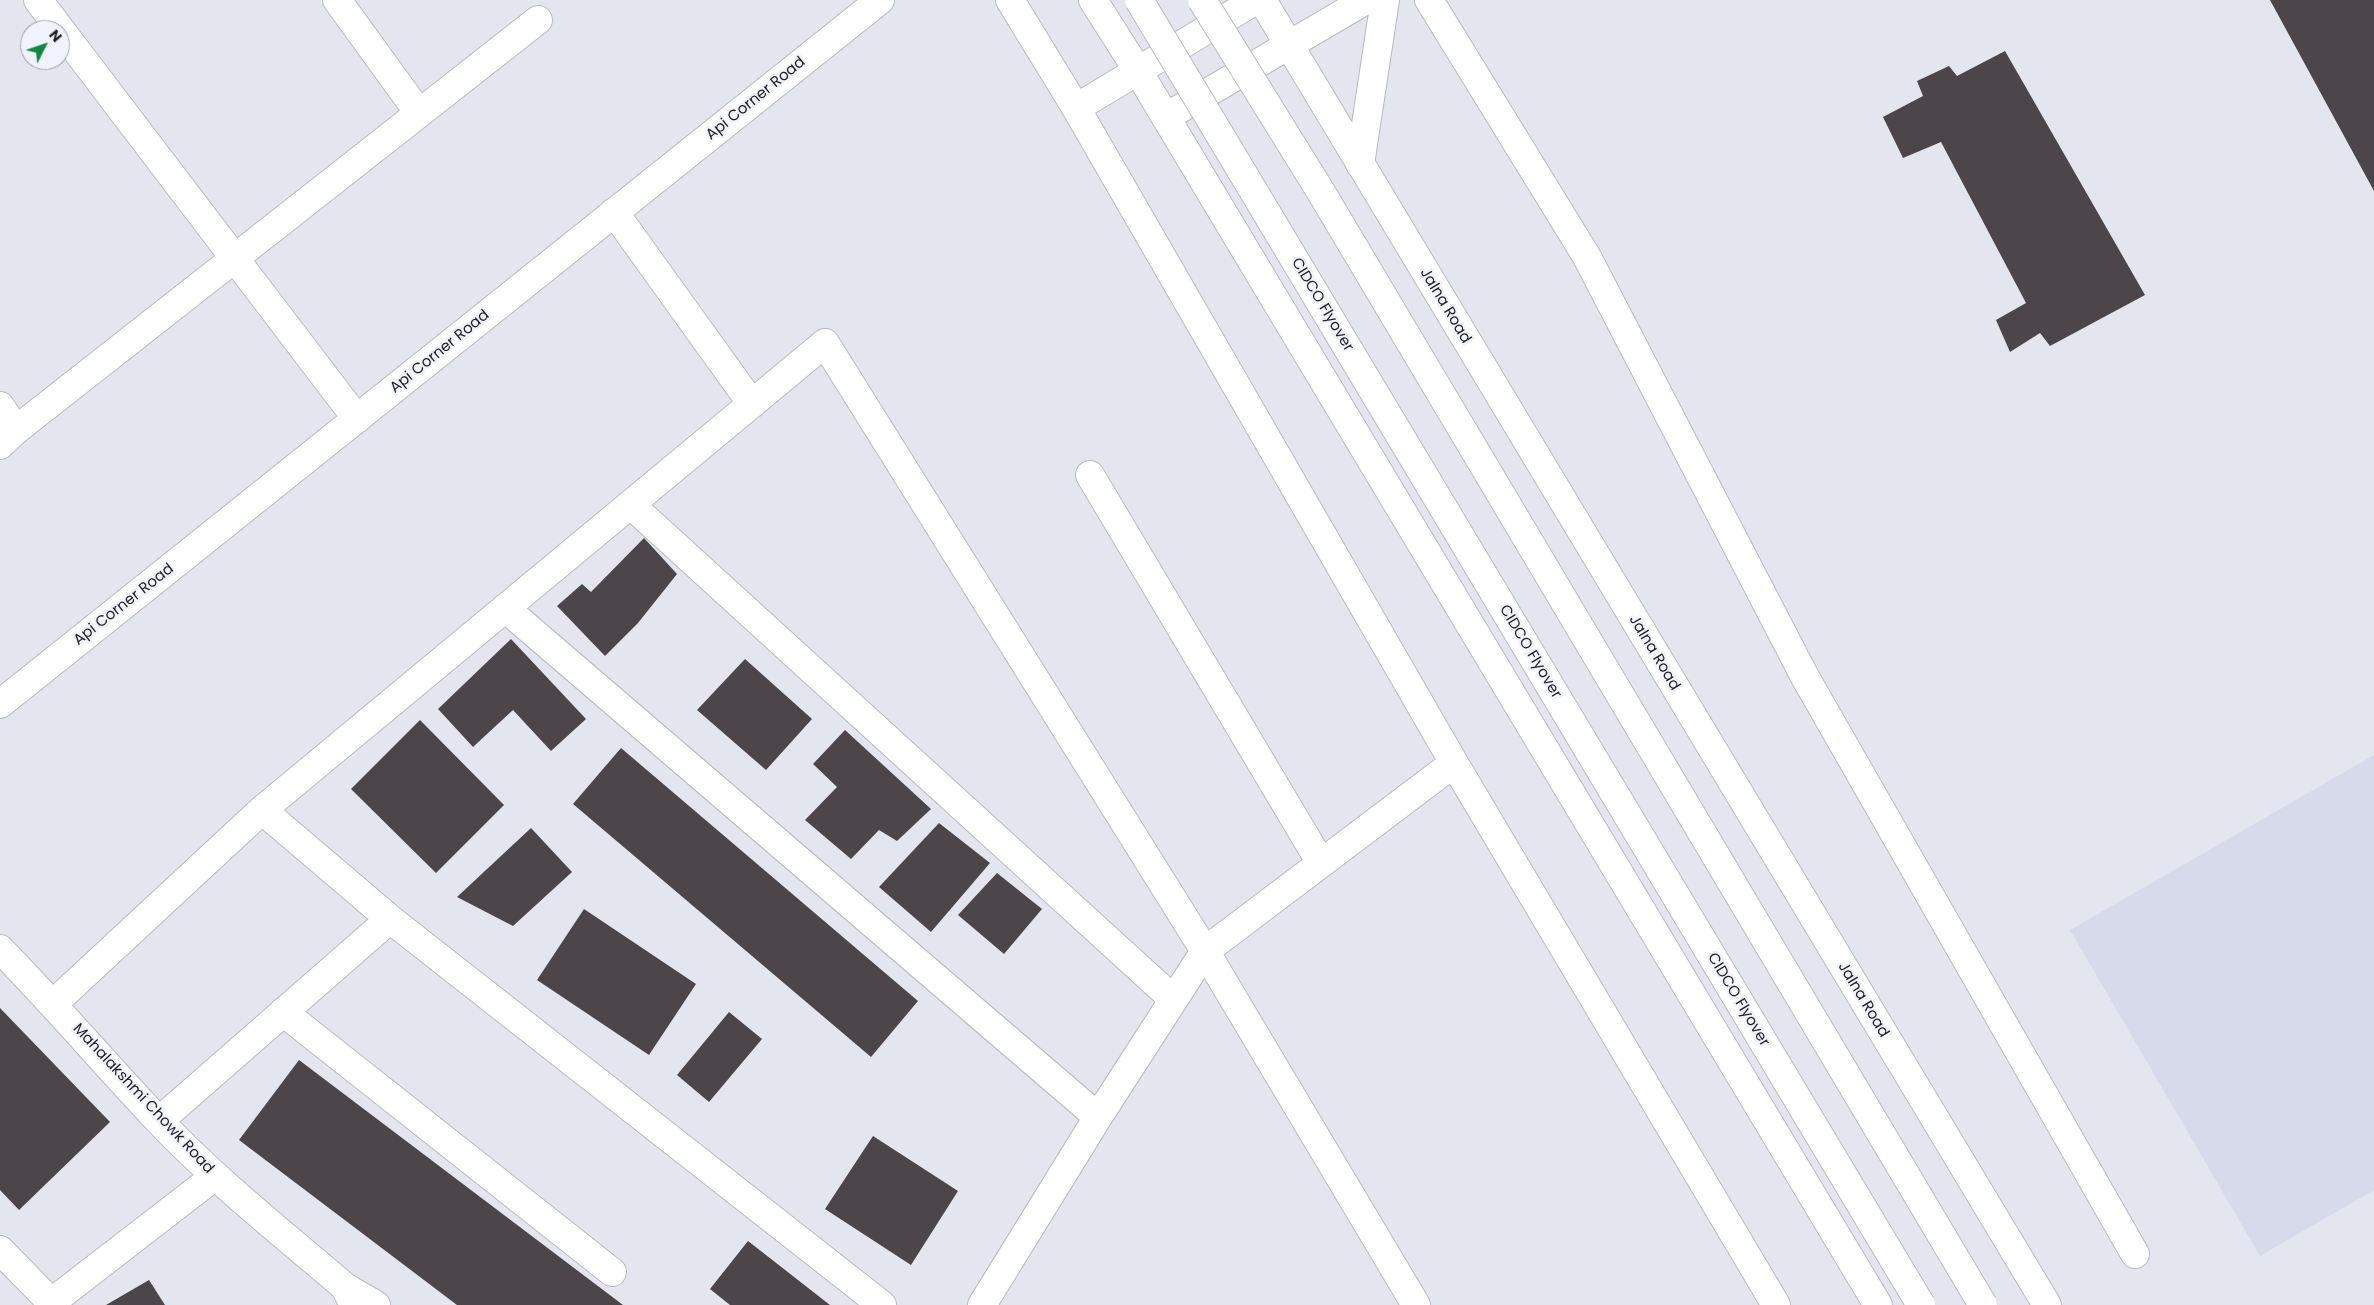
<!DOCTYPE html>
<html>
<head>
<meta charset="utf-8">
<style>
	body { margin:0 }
	#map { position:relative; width:2374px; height:1305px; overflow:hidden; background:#e3e5ef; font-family:Poppins,sans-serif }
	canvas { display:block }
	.north { position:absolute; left:20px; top:20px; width:50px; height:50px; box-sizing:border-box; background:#f0f2fc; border:1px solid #9c9da5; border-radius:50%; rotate:49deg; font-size:14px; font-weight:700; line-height:20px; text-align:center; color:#1e1e22 }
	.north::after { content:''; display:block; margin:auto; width:18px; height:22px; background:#108842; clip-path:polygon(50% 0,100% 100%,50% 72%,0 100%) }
</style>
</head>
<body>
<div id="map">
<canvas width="2374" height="1305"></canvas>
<div class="north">N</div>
</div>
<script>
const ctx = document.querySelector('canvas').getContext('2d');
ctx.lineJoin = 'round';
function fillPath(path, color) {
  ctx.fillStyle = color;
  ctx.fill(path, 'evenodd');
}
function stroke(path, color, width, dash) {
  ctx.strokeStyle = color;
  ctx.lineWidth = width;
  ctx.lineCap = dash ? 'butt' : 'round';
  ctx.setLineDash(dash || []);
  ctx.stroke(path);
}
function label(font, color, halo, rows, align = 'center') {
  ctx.font = font + ' Poppins,sans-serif';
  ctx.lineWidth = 5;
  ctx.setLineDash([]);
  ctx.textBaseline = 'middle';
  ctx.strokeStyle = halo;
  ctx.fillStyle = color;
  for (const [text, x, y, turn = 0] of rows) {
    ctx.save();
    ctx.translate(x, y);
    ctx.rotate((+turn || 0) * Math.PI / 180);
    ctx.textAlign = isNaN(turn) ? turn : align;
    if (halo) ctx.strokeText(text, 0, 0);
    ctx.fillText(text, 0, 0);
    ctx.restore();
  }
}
fillPath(new Path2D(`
	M2374,755V1190L2260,1256L2070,930Z`), '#d7daeb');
fillPath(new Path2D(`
	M2270,0H2374V191Z
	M2005,51L2145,295L2050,346L2040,333L2010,352L1996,320L2026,303L1941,142L1903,158L1883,117L1923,96L1917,81L1949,66L1957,76Z
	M644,538L677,574L638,623L605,656L557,606L582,584L591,592Z
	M511,639L586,719L551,751L513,710L473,747L438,709Z
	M745,659L812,719L766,770L697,710Z
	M420,720L504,805L436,873L351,789Z
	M845,730L931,809L897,841L879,830L851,859L805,820L837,787L813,764Z
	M621,748L918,1001L871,1057L573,804Z
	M939,823L990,863L931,932L879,887Z
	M531,828L572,872L513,926L457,897Z
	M997,873L1042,909L1004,954L958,915Z
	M584,909L696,984L649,1055L537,980Z
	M0,1008L110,1122L19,1210L0,1190Z
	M729,1012L762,1039L709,1102L677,1075Z
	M299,1060L623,1305H457L239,1140Z
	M873,1136L958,1191L911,1265L825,1209Z
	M748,1241L830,1305H730L710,1289Z
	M149,1280L165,1305H106Z`), '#4c454a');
const minor = new Path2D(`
	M38,0L357,419
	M337,0L419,113
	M1010,0L1076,108L1454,763L1776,1305
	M1429,0L1587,257L1805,677L2135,1254
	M1076,108L1256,0
	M1166,117L1366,0
	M1360,164L1385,0
	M614,212L752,404
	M0,406L16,430
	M0,445L16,430L538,20
	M1090,475L1321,863
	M631,505L1173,999
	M505,608L1098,1117
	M0,704L880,0
	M262,810L390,919L882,1305
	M0,949C55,1005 105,1064 159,1121C216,1181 282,1233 345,1287L354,1305
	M54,1003L262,810L825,343L1205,951L1416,1305
	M283,1012L612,1272
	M159,1121L390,919
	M0,1250L52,1303
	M345,1287L376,1305
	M48,1305L215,1176
	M982,1305L1098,1117L1205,951L1454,763`);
const major = new Path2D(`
	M1093,0L1138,71L1878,1305
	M1262,0L2047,1305`);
stroke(minor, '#b8bac3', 30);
stroke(major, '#b8bac3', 30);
stroke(minor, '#fff', 28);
stroke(major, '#fff', 28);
const highwayBridge = new Path2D(`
	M1139,0L1921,1305
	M1202,0L1321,192L1983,1305`);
stroke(highwayBridge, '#b8bac3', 30, []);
stroke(highwayBridge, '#fff', 28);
label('15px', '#1e1e22', '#f0f2fc', [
	["Api Corner Road",756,99,-39],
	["CIDCO Flyover",1322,305,59],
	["Jalna Road",1445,306,59],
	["Api Corner Road",440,352,-39],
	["Api Corner Road",124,605,-38],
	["CIDCO Flyover",1530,652,59],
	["Jalna Road",1654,653,59],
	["CIDCO Flyover",1738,1000,59],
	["Jalna Road",1863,1000,59],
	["Mahalakshmi Chowk Road",143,1099,47]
]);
</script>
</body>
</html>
